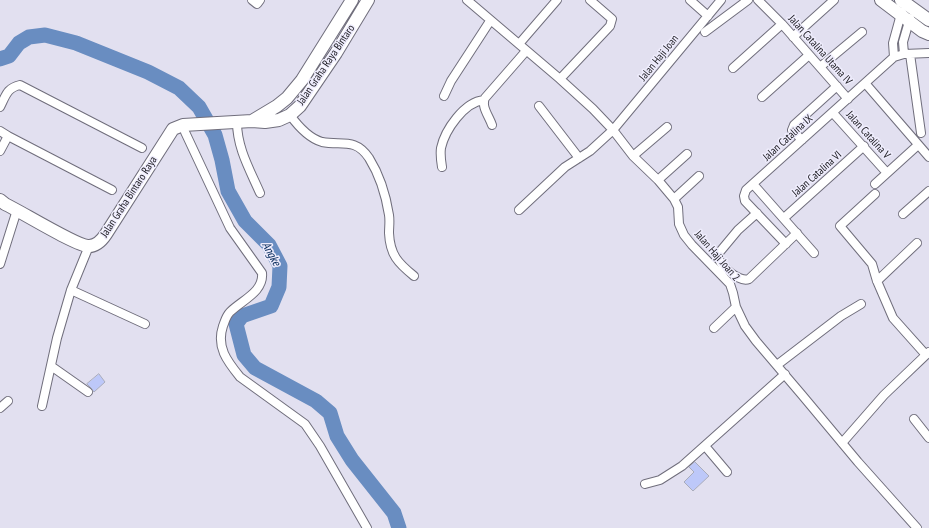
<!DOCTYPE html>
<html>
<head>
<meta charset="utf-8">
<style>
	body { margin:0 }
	canvas { display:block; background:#e2e0f0 }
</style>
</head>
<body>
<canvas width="929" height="528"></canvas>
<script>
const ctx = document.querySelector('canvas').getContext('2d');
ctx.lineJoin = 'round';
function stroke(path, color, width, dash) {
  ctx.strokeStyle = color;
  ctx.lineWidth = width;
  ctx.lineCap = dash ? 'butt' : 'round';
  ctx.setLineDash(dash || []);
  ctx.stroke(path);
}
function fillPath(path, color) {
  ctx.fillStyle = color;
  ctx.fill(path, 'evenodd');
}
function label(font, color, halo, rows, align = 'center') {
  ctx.font = font + ' "PT Sans Narrow",sans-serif';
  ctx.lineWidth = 3;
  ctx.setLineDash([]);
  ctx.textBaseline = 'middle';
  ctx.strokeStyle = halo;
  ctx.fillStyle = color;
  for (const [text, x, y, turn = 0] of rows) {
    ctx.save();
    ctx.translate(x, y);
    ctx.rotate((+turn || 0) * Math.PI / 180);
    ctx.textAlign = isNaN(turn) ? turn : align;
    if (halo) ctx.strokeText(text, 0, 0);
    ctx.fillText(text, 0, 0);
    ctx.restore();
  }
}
stroke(new Path2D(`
	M0,59L9,56L19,43L29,37L45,35L76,43L148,72L179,88L199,107L215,135L222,160L228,191L245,221L269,245L280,266L279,287L271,306L242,316L236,324L244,355L255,368L316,401L330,413L337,436L352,460L394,513L399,528`), '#698dc1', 15);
const building = new Path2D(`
	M99,374L105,382L94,392L91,388L87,384Z
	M695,462L709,476L693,491L684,482L694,472L689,467Z`);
fillPath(building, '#bdc8f9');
stroke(building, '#a9acbb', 1);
const street = new Path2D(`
	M252,0L257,4L260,0
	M467,0L560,79L593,109L613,130L633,156L658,180L674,199L678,207L679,224L684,235L692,245L730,284L733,293L736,307L745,326L756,341L802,395L858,462L917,528
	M690,0L708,16
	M758,0L782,24L848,99
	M705,32L748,0
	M793,37L834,0
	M519,44L557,0
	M904,54L903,42L910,18
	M910,54L921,133
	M894,57L893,43L901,14L902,12
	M820,67L862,32
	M733,68L782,24
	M560,79L610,26L612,19L590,0
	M865,83L929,157
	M444,96L451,81L490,21
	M762,97L809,55
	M539,106L579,158
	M0,107C6,95 7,88 20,85L142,148
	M833,113L887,173
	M290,115C298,126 308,138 322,142C341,146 355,137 369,158C379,174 386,196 389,215C390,221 389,227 389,233C390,255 398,263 414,276
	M237,122C237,148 250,170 260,193
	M183,125L185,132L230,228L262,273C264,292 242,300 230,312C226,316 225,321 223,326C216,347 227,361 240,377L305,424L320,446L367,528
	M492,125C489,116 481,107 485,98L526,51
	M0,131L8,136
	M802,140L792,130L794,125L837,86
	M0,151L8,136L112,190
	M633,156L667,127
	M442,167C441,161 440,155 441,148C445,130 464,102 484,100
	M658,180L687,154
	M753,184L814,253
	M875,184L918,145
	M875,194L840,226L872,264L877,281L893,318L926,355
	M674,199L699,176
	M519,210L565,167L590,151L613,130L721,0
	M757,213L738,230L718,254C717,264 739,283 749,279L797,233
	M903,214L929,191
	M784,218L864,146
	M786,244L745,201L744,196L746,190L894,57L904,54L929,53
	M0,264L17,210
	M877,281L917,243
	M71,290L145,324
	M714,328L736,307
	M777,365L841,316L861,304
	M51,366L88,392
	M42,406L57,338L71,290L89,246
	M0,408L8,401
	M914,419L929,438
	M842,443L884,395L929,352
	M705,446L727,472
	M645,484L660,480L682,466L785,374`);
const secondary = new Path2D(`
	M881,0L922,31L929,34
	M901,0L929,20
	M252,121L277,106L287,98L302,80L352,0
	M0,200L5,204C20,211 78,247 89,246C97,246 102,240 106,234L173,129L183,125L252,121L265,122L279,120L290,115L300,106L336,53L368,0`);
stroke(street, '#706e7c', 10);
stroke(secondary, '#706e7c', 14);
stroke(street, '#fff', 8);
stroke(secondary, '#fff', 12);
label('11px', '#212026', '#efedfd', [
	["Jalan Catalina Utama IV",820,50,48],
	["Jalan Haji Joan",659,58,-51],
	["Jalan Graha Raya Bintaro",326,65,-56],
	["Jalan Catalina V",868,135,48],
	["Jalan Catalina IX",788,138,-42],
	["Jalan Catalina VI",817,174,-42],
	["Jalan Graha Bintaro Raya",129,197,-57],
	["Jalan Haji Joan 2",717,256,49]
]);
label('italic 12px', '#092d5d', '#efedfd', [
	["Angke",271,254,61]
]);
</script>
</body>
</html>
